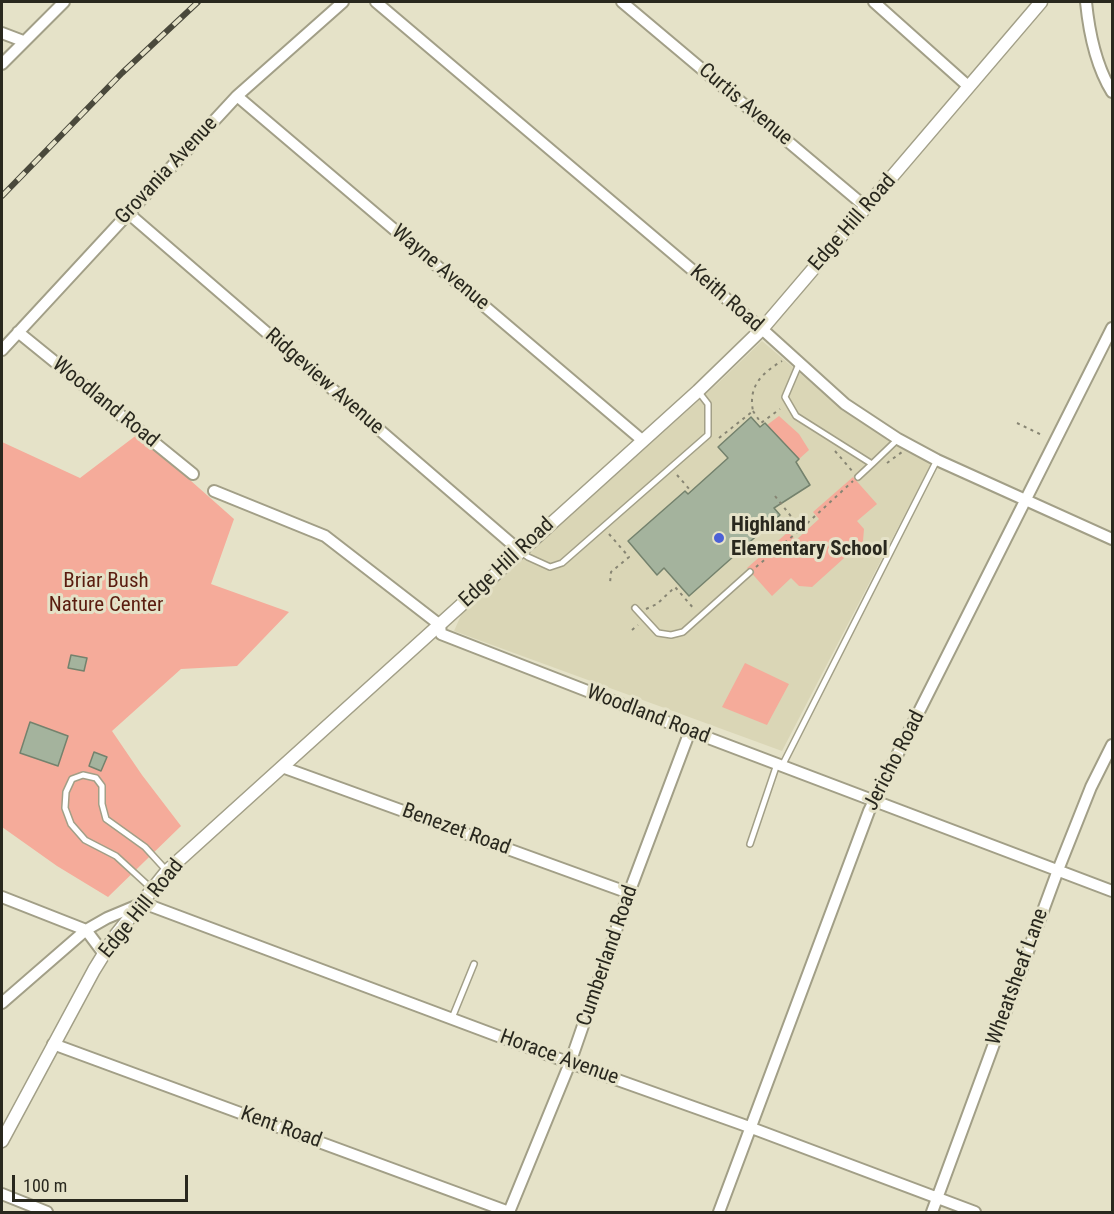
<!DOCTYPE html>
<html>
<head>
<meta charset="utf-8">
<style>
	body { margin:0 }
	#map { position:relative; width:1114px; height:1214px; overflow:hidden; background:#e5e2c8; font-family:"Roboto Condensed",sans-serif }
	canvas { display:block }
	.frame { position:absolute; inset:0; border:3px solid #29281e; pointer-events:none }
	.scale { position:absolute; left:12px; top:1175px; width:176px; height:27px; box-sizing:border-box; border:3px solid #29281e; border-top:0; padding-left:8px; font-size:18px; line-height:21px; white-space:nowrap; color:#29281e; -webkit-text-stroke:4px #e5e2c8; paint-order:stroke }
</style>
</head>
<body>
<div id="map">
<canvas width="1114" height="1214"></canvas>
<div class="frame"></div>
<div class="scale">100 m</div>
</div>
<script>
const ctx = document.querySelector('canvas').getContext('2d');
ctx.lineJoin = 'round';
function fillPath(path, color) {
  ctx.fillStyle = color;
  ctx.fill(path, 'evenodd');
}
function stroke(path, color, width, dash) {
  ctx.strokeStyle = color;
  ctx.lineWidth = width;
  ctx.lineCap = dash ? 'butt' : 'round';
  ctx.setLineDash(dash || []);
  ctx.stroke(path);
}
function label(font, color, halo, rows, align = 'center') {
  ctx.font = font + ' "Roboto Condensed",sans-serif';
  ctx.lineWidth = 6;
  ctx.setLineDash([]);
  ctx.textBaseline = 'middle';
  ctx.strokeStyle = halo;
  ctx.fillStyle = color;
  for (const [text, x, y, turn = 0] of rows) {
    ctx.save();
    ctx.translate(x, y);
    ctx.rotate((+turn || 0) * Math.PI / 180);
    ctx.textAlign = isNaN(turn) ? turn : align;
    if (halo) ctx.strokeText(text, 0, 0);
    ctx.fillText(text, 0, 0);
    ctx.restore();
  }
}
fillPath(new Path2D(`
	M762,341L842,409L881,435L931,464L782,751L454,631L462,613L716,385Z`), '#dad6b6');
fillPath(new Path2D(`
	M779,416L799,434L809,450L799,459L767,425Z
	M138,434L234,519L211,584L289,612L237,666L181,669L112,731L142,775L181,826L108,897L57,866L2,827V442L80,478Z
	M853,477L877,504L857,521L864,529L863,541L812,587L799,586L791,578L772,596L747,568L788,532L796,540L819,519L813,512Z
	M745,663L789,684L767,725L722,707Z`), '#f5ab9a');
const building = new Path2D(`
	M751,417L760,427L765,423L799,459L796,462L810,485L774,508L780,515L689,596L664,568L657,575L628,541L685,491L688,494L728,458L718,447Z
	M71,655L87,658L84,671L68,668Z
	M30,722L68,736L58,766L20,753Z
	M94,752L107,757L101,771L89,766Z`);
fillPath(building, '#a4b39d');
stroke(building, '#74826d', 1.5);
const service = new Path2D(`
	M799,364L785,397L796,416L872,464L898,439
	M858,477L872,464
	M521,552L528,557L550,567L562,563L708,435V404L698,391
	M635,608L658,633L671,635L683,632L750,572
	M782,766L937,460
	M750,844L777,764
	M152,889L116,856L85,840L71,824L65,808L66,792L72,779L83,775L96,778L102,786V804L106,819L145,847L166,870
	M452,1018L474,964`);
const minor = new Path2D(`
	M376,2L762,329L845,404L898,439L937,460L1112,539
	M622,2L867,208
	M874,2L968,86
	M1086,2C1089,32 1096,66 1112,92
	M2,33L23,41
	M2,64L64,2
	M237,96L642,440
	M128,213L520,551
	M18,332L193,474
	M2,350L237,96L343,2
	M214,491L325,536L440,625L441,634L690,731L1112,891
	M282,767L629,893
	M2,897L86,930L104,954
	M2,1003L86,930L107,918L143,903L570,1063L741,1124L975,1212
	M53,1044L509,1212
	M2,1194L47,1212
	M509,1212L570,1063L629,893L690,731
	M719,1212L869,811L1112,328
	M932,1212L1058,870L1091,787L1112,745`);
const tertiary = new Path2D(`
	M2,1141L94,970L115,936L167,871L698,391L762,329L1041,2`);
stroke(service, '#a29f87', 8);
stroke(minor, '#a29f87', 14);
stroke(tertiary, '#a29f87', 15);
stroke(new Path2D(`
	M753,411L761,423L780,409
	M1017,423L1044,436
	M719,438L753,411C748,386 762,373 782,361
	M835,451L853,472
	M887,463L902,452
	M677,475L691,491
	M775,496L801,529
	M609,534L629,557L611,572L610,583
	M756,567L801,529L853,481
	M646,609L657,604L675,587L695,610
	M632,630L638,625`), '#878573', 2, [3, 4.5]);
stroke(service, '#fff', 5);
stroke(minor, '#fff', 10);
stroke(tertiary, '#fff', 12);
const rail = new Path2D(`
	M2,196L122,73L198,2`);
stroke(rail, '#4a493c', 6);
stroke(rail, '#e5e2c8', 4, [11]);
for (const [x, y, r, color] of [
	[719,538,6,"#4c61d6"]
]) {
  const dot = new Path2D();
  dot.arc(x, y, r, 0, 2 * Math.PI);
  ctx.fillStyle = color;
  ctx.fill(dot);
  stroke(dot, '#e5e2c8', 2);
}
label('21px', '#29281e', '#e5e2c8', [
	["Curtis Avenue",745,105,40],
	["Grovania Avenue",167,171,-47],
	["Edge Hill Road",853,223,-49],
	["Wayne Avenue",440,268,40],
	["Keith Road",726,299,41],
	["Ridgeview Avenue",324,382,41],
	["Woodland Road",105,403,39],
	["Edge Hill Road",507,563,-43],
	["Woodland Road",648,715,21],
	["Jericho Road",895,761,-63],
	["Benezet Road",456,830,20],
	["Edge Hill Road",142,909,-51],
	["Cumberland Road",608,956,-71],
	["Wheatsheaf Lane",1018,977,-70],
	["Horace Avenue",559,1058,20],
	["Kent Road",281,1128,20]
]);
label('bold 21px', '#29281e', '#e5e2c8', [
	["Highland",731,526],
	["Elementary School",731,550]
], 'left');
label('21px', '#5a1c0f', '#e5e2c8', [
	["Briar Bush",106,582],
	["Nature Center",106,606]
]);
</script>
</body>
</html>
